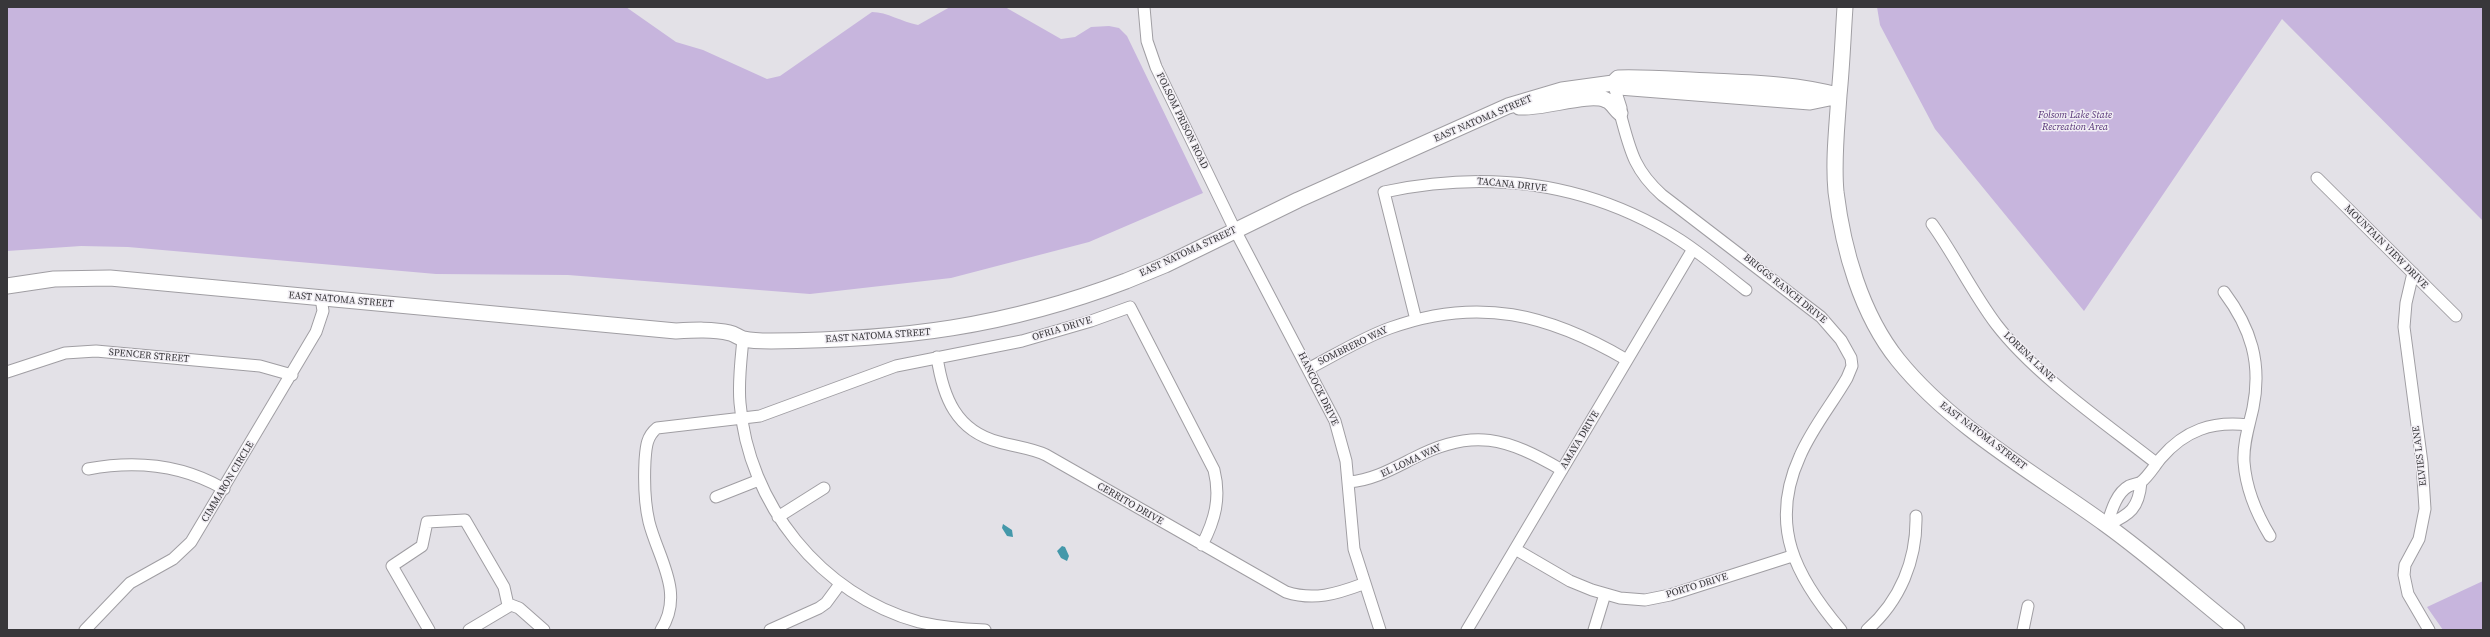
<!DOCTYPE html>
<html>
<head>
<meta charset="utf-8">
<style>
	body { margin:0 }
	#map { position:relative; width:2490px; height:637px; overflow:hidden; background:#e3e1e7; font-family:"Source Serif 4",serif }
	canvas { display:block }
	.frame { position:absolute; inset:0; border:8px solid #38373a; pointer-events:none }
</style>
</head>
<body>
<div id="map">
<canvas width="2490" height="637"></canvas>
<div class="frame"></div>
</div>
<script>
const ctx = document.querySelector('canvas').getContext('2d');
ctx.lineJoin = 'round';
function fillPath(path, color) {
  ctx.fillStyle = color;
  ctx.fill(path, 'evenodd');
}
function stroke(path, color, width, dash) {
  ctx.strokeStyle = color;
  ctx.lineWidth = width;
  ctx.lineCap = dash ? 'butt' : 'round';
  ctx.setLineDash(dash || []);
  ctx.stroke(path);
}
function label(font, color, halo, rows, align = 'center') {
  ctx.font = font + ' "Source Serif 4",serif';
  ctx.lineWidth = 3;
  ctx.setLineDash([]);
  ctx.textBaseline = 'middle';
  ctx.strokeStyle = halo;
  ctx.fillStyle = color;
  for (const [text, x, y, turn = 0] of rows) {
    ctx.save();
    ctx.translate(x, y);
    ctx.rotate((+turn || 0) * Math.PI / 180);
    ctx.textAlign = isNaN(turn) ? turn : align;
    if (halo) ctx.strokeText(text, 0, 0);
    ctx.fillText(text, 0, 0);
    ctx.restore();
  }
}
fillPath(new Path2D(`
	M7,7H626L676,42L703,50L767,79L780,76L872,12C887,12 902,22 918,25L950,7H1005L1061,39L1075,37L1091,27L1109,26L1119,28L1127,36L1203,193L1089,242L951,278L810,294L568,275L436,274L128,247L81,246L7,251Z
	M1877,7H2483V221L2282,19L2084,311L1935,129L1880,25Z
	M2483,581V630H2443L2427,607Z`), '#c7b5dd');
fillPath(new Path2D(`
	M1003,524L1012,530L1013,537L1007,536L1002,528Z
	M1062,546L1065,547L1069,556L1067,561L1061,558L1057,551Z`), '#4498aa');
const minor = new Path2D(`
	M1144,7L1147,41L1156,67L1235,230L1335,421L1346,461L1354,549L1380,630
	M1613,83L1621,108L1620,113C1630,149 1633,169 1662,195L1821,317L1841,340L1851,358L1852,366L1847,378C1832,404 1812,428 1800,456C1768,526 1796,577 1841,630
	M2317,178L2456,316
	M1932,224C1955,256 1972,292 1996,324C2035,375 2105,423 2156,463
	M2413,273L2406,303L2404,327L2422,463L2425,509L2419,539L2405,565L2404,575L2408,594L2429,630
	M2224,292C2251,328 2262,363 2253,408C2249,426 2243,443 2244,462C2246,489 2256,513 2270,536
	M1416,320L1384,192C1488,170 1589,182 1680,240C1703,255 1724,273 1746,290
	M743,339C741,360 738,382 740,403C748,504 821,595 919,622C941,627 963,629 985,630
	M937,357C943,397 956,431 999,442C1016,447 1031,448 1046,455L1286,592C1314,601 1336,594 1363,584
	M1308,369C1335,355 1362,338 1390,328C1478,296 1549,314 1627,360
	M7,372L65,353L96,351L260,366L292,375
	M88,469C136,460 181,464 224,489
	M1349,482C1373,480 1392,469 1414,458C1473,427 1507,438 1562,470
	M716,497L759,480
	M778,517L824,488
	M2107,525C2111,512 2116,493 2129,486C2133,484 2138,484 2141,482C2148,477 2155,465 2161,458C2185,430 2212,421 2248,425
	M2107,525C2130,515 2139,508 2141,482
	M1515,549L1570,581L1592,590L1620,598L1645,600L1670,595L1792,556
	M85,630L130,583L173,559L191,542L316,332L323,311L321,298
	M429,630L392,566L422,546L427,522L465,520L504,587L508,605
	M469,630L511,605L519,608L544,630
	M661,630C685,593 658,558 649,522C644,501 644,482 645,461C646,448 646,437 657,428L760,416L896,366L1022,341L1091,321L1130,307L1214,470C1221,498 1215,520 1202,545
	M770,630L819,608L826,603L840,584
	M1467,630L1693,249
	M1594,630L1605,594
	M1867,630C1900,601 1917,560 1916,516
	M2023,630L2028,606`);
const major = new Path2D(`
	M1845,7C1843,36 1842,66 1839,95C1837,127 1833,160 1836,192C1843,249 1861,314 1898,360C1952,427 2036,474 2105,524C2151,557 2193,595 2237,630
	M1613,83L1618,78C1649,77 1681,80 1712,81C1754,83 1796,84 1837,95
	M1519,107C1543,109 1589,92 1606,100C1612,102 1615,109 1620,113
	M7,286L54,279L110,278L676,331C694,330 713,329 730,333C735,334 739,338 744,339C752,341 762,341 771,341C901,340 1005,327 1126,281L1165,265L1298,200L1508,106L1562,90L1613,83L1619,87L1810,102L1839,96`);
stroke(minor, '#a09ea3', 13);
stroke(major, '#a09ea3', 17);
stroke(minor, '#fff', 11);
stroke(major, '#fff', 15);
label('italic 10px', '#543175', '#f1eef4', [
	["Folsom Lake State",2075,115],
	["Recreation Area",2075,127]
]);
label('10px', '#38373a', '#f1eef4', [
	["EAST NATOMA STREET",1483,119,-23],
	["FOLSOM PRISON ROAD",1182,121,64],
	["TACANA DRIVE",1512,185,6],
	["MOUNTAIN VIEW DRIVE",2386,247,45],
	["EAST NATOMA STREET",1188,252,-25],
	["BRIGGS RANCH DRIVE",1785,289,39],
	["EAST NATOMA STREET",341,300,5],
	["OFRIA DRIVE",1062,329,-17],
	["EAST NATOMA STREET",878,336,-4],
	["SOMBRERO WAY",1353,346,-26],
	["SPENCER STREET",149,356,5],
	["LORENA LANE",2029,357,44],
	["HANCOCK DRIVE",1318,389,64],
	["EAST NATOMA STREET",1983,436,37],
	["AMAYA DRIVE",1580,440,-59],
	["ELVIES LANE",2420,456,-97],
	["EL LOMA WAY",1411,461,-25],
	["CIMMARON CIRCLE",228,482,-59],
	["CERRITO DRIVE",1130,504,30],
	["PORTO DRIVE",1697,586,-17]
]);
</script>
</body>
</html>
